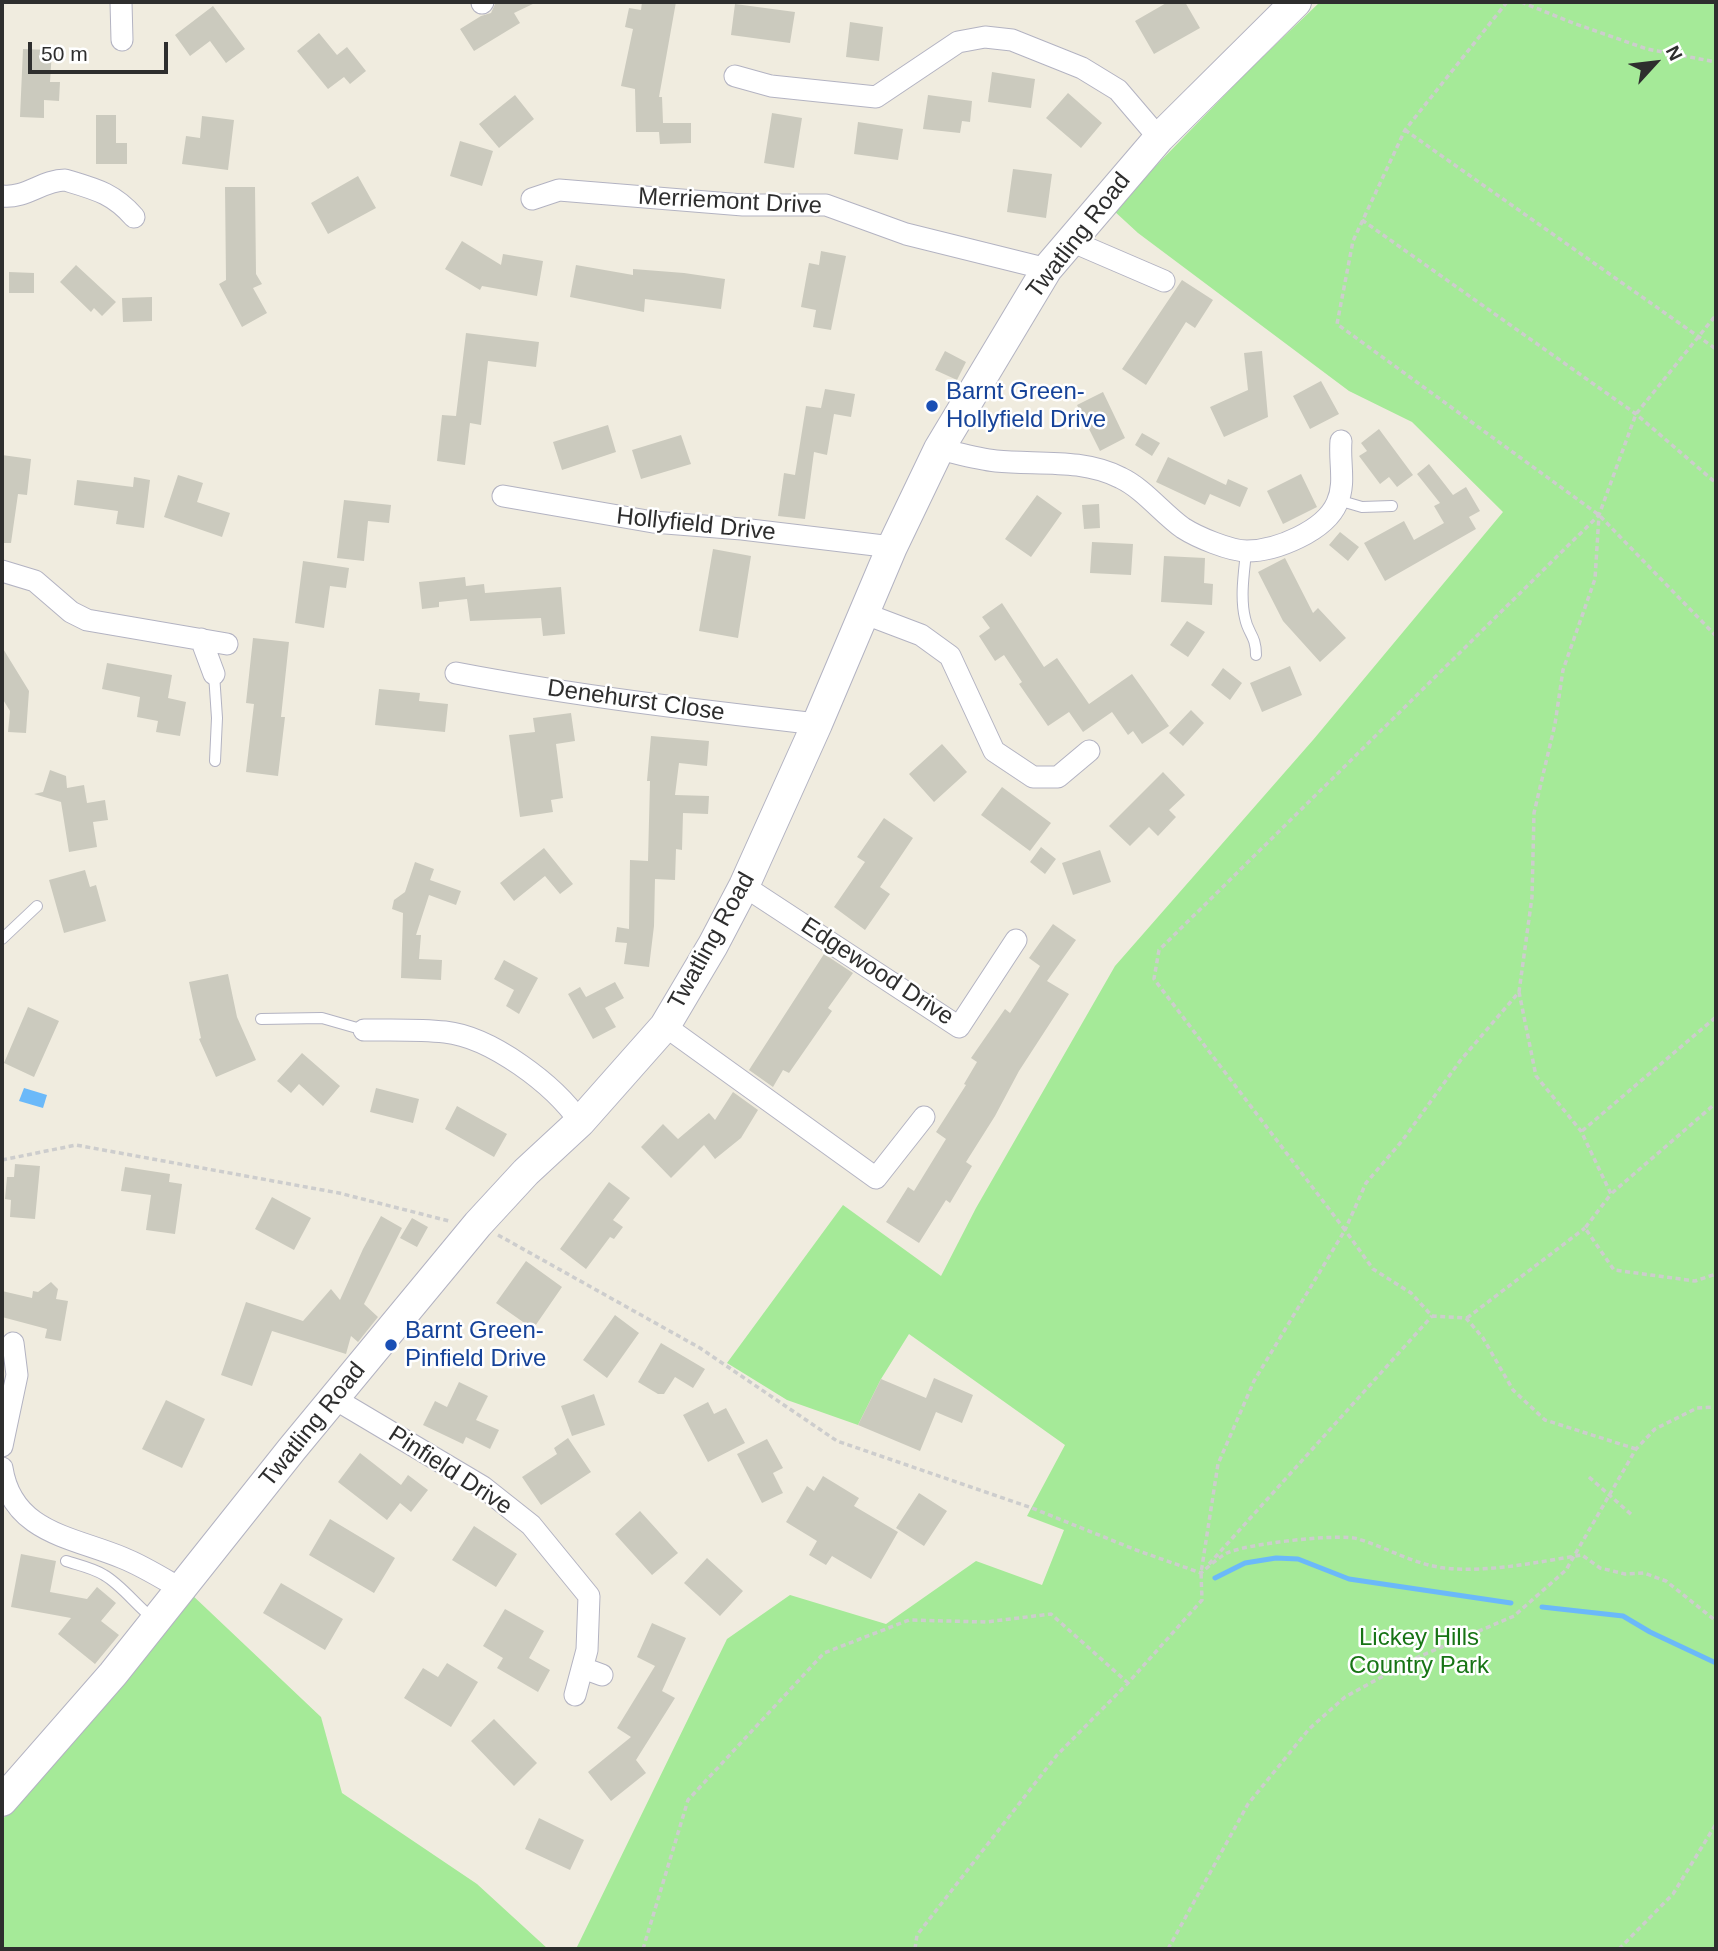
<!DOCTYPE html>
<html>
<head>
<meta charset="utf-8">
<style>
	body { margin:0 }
	#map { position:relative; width:1718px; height:1951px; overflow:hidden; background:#f0ecdf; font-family:Helvetica,sans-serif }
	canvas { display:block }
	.frame { position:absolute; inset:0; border:4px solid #2e2e2e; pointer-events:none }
	.north { position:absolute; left:1620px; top:28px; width:70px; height:70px; -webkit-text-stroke:5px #fff; paint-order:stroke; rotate:63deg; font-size:19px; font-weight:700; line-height:28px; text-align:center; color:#2e2e2e }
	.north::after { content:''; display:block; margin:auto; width:24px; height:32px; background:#2e2e2e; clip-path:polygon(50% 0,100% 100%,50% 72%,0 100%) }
	.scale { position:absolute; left:28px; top:42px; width:140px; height:32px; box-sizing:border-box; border:4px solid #2e2e2e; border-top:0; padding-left:9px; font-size:21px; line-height:24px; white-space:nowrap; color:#2e2e2e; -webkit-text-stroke:5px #fff; paint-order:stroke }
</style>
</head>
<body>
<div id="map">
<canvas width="1718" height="1951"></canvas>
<div class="frame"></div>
<div class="north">N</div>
<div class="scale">50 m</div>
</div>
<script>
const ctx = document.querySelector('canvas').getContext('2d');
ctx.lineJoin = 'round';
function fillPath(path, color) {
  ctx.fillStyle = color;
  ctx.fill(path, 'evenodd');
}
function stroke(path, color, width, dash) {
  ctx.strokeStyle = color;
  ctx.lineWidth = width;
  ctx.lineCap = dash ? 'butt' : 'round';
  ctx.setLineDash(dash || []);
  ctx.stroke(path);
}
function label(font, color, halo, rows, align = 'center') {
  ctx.font = font + ' Helvetica,sans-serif';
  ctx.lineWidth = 5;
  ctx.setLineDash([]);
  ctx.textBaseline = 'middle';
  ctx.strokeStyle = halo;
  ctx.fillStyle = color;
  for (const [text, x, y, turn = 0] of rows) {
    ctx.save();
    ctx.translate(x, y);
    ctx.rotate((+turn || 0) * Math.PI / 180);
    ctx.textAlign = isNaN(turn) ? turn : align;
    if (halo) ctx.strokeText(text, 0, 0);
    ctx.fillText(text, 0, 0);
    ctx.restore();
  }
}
fillPath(new Path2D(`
	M1320,2H1716V1949H576L727,1639L790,1595L886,1624L976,1561L1042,1585L1064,1530L1027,1516L1065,1445L909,1334L881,1379L858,1425L787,1400L727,1363L843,1205L941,1276L976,1208L1115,966L1313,740L1503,512L1412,422L1349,391L1138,233L1113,210L1249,70Z
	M190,1593L321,1717L342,1793L477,1884L548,1949H2V1820L93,1715Z`), '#a5ea98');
fillPath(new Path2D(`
	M24,1088L47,1095L43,1108L19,1101Z`), '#6bb9f9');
stroke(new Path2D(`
	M1215,1578L1245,1563L1276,1558L1298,1559L1349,1579L1511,1603
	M1542,1607L1623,1616L1650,1632L1716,1663`), '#6bb9f9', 5);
fillPath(new Path2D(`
	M496,2H537L514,13L520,23L474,51L460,29L481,16L491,13Z
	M642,2H676L659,97H662L663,123H691V143L660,144L659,132H636L635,89L621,86L633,29L625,27L629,8L641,10Z
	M1168,2H1185L1200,28L1154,54L1135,21Z
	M735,4L795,12L790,43L731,35Z
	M213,6L245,49L226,63L210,41L190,56L175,35Z
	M850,22L883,27L879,61L846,57Z
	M319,33L337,55L347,47L366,71L350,84L344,77L328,89L297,51Z
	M23,49L52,50L50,82H60L59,101L44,100V118L20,117Z
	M992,72L1035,79L1031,108L988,102Z
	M1068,93L1102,123L1081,148L1046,118Z
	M515,95L534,119L499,148L479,124Z
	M928,95L972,101L970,122L962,121L960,133L923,129Z
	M772,113L802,118L794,168L764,163Z
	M96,115H116V143H127V164H96Z
	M202,116L234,120L228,170L182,164L186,136L200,138Z
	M858,122L903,129L898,160L854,154Z
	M460,141L493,151L482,186L450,176Z
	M1013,169L1052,174L1046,218L1007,212Z
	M358,176L376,208L328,234L311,203Z
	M225,187H255L256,274L262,284L253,288L267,313L242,327L219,284L226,280Z
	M462,241L501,265L503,254L543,261L537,296L482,286L480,290L445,269Z
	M821,251L846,256L831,330L813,327L816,310L801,307L809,263L819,265Z
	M76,265L116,302L102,316L94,308L91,312L60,282Z
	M576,265L633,275V269L684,273L725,279L721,309L645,299L644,312L570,297Z
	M9,272L34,273V293H9Z
	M1182,280L1213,300L1195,328L1186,322L1146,385L1122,369Z
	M152,297V321L123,322L122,298Z
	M466,333L539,342L536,367L488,361L481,425L470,423L465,465L437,461L442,415L456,416Z
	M945,351L966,362L957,380L935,370Z
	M1262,351L1268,417L1224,437L1210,407L1248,390L1244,353Z
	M1321,381L1339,414L1310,429L1293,396Z
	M825,389L855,394L851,417L834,414L827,455L814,452L805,519L778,516L784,473L795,475L806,406L821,408Z
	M1103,392L1125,438L1100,451L1077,405Z
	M608,425L616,452L562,470L553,442Z
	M1379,429L1413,475L1397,487L1389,477L1380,484L1359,456L1367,451L1361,443Z
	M1142,433L1160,443L1152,456L1135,445Z
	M681,435L691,464L641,479L632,450Z
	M2,455L31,459L27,495L18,494L11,543H2Z
	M1168,457L1226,485L1228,479L1248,488L1240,507L1210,494L1205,505L1156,482Z
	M1429,464L1453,495L1466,487L1480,511L1469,517L1476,529L1385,581L1364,543L1404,521L1414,540L1444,523L1434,506L1440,503L1417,474Z
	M1301,474L1317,507L1283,524L1267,491Z
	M178,475L203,483L197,502L230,513L222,537L164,517Z
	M134,477L150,480L144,528L116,524L118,511L74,505L77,480L133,487Z
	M1037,495L1062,513L1031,557L1005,539Z
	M344,500L391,505L389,523L368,521L364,561L337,558Z
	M1099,504L1100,528L1084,529L1082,505Z
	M1340,532L1359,547L1348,561L1329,545Z
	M1092,542L1133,544L1131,575L1090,573Z
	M713,549L751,556L738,638L699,631Z
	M1164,556L1205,558L1204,583L1213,584L1212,605L1161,602Z
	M1285,558L1313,613L1318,608L1346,638L1320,662L1283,621L1258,572Z
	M303,561L349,568L346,588L330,586L324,628L295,623Z
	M465,577L466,586L484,584L485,593L561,587L565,634L543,636L541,618L470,621L467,599L439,602V607L422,609L419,582Z
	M1002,603L1044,667L1057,658L1089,704L1132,674L1169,726L1142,744L1133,731L1128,735L1112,712L1083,732L1069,712L1048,726L1019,684L1022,682L1004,655L995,661L979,636L990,628L982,617Z
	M1187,621L1205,632L1188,657L1170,645Z
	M253,638L289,642L281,717H285L278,776L246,772L254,704L246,703Z
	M2,647L29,691L26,733L8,732L10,711L2,698Z
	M107,663L172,675L168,698L186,702L180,736L156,732L158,721L137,717L140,697L102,689Z
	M1290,666L1302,695L1262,712L1250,683Z
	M1223,668L1242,683L1230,700L1211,685Z
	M379,689L420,693L419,701L448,704L445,732L375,725Z
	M1191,710L1204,723L1183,746L1169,733Z
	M571,713L575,741L556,744L563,798L551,800L553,812L520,817L509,735L535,732L533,718Z
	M651,736L709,741L707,766L679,763L675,795L709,796L708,814L683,813L682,850L676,849L675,880L655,879L654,926L649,967L624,964L627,943L615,942L617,927L629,929L630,860L648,861L650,781H647Z
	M942,744L967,772L934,802L909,774Z
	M50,770L66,776L67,788L84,785L87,803L105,800L108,820L93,822L97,847L69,852L61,802L34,794L43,792Z
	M1163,772L1185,795L1169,810L1176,817L1158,836L1149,827L1130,846L1109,826Z
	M1002,787L1051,823L1030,851L981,815Z
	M884,818L913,838L880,887L890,894L865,930L834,907L865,862L857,857Z
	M1041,847L1056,859L1045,874L1030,862Z
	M544,848L573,884L560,894L545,876L514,901L500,883Z
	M1100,850L1111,882L1073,895L1062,863Z
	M415,862L434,869L430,880L461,891L456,905L429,895L416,935H421L419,959L442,960L441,980L401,978L403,913L392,909L394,900L405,892Z
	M85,870L90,887L96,885L106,921L64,933L49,880Z
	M1053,924L1076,940L1047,981L1069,994L1019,1071L995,1116L966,1162L972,1166L950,1203L946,1200L919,1243L886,1222L908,1187L914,1191L946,1139L936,1132L966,1085L964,1084L977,1062L971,1058L1005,1009L1010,1013L1040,966L1029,958Z
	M824,954L853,973L828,1008L832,1011L789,1073L783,1070L773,1087L749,1070Z
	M504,960L538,978L519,1014L506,1006L514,990L494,979Z
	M228,974L237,1017L256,1060L216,1077L199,1039L201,1038L189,982Z
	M615,982L624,998L605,1008L616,1027L593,1039L568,994L580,987L586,997Z
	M28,1007L59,1021L34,1077L4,1063Z
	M302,1053L340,1086L323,1106L299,1084L291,1093L277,1081Z
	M376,1088L419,1099L413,1123L370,1112Z
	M733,1092L758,1110L741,1138L715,1159L704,1145L671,1178L641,1147L663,1124L678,1139L709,1113L715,1120Z
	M457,1106L507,1134L494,1157L445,1129Z
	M15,1164L40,1166L35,1219L10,1217L11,1200L5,1199L7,1177H14Z
	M125,1167L170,1174L169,1182L182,1184L175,1234L146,1230L151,1195L121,1191Z
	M609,1182L630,1198L613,1220L623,1227L614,1239L610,1237L586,1269L560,1249Z
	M272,1197L311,1218L294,1250L255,1229Z
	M381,1216L402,1228L364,1304L378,1317L358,1342L351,1336L346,1354L272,1331L252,1386L221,1375L246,1302L303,1321L331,1289L340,1300L363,1249Z
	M412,1218L428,1227L417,1247L400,1238Z
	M526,1261L562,1287L533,1329L496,1303Z
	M51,1282L58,1289L56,1299L68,1301L61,1341L45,1338L47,1329L2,1317V1291L32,1298L33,1291L38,1292Z
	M615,1315L639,1333L607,1378L583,1360Z
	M661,1343L705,1369L693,1388L675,1377L664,1394H658L638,1382Z
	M934,1378L973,1395L962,1423L936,1412L920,1451L858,1425L881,1379L926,1398Z
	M459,1382L488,1396L476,1420L499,1430L490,1449L466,1437L463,1444L423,1425L435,1401L447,1407Z
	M594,1394L605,1425L572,1436L561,1406Z
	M166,1400L205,1419L182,1468L142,1449Z
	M708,1402L714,1414L726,1408L745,1443L708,1462L683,1415Z
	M568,1438L591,1472L541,1505L522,1477L557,1454L554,1448Z
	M767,1439L783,1468L773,1473L783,1493L762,1503L737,1454Z
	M360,1453L401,1485L408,1475L428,1490L411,1512L400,1503L387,1520L338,1482Z
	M823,1476L859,1498L854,1506L898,1532L871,1579L832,1556L826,1565L809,1555L817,1541L786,1522L807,1486L814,1491Z
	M919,1493L947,1511L924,1546L896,1528Z
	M640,1511L678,1553L652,1575L615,1534Z
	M330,1519L395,1558L374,1593L309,1555Z
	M474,1526L517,1554L496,1587L452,1560Z
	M21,1554L56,1561L50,1592L87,1599L97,1587L116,1603L101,1621L119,1635L95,1664L58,1634L71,1618L11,1607Z
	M707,1558L743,1591L720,1616L684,1583Z
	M281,1583L343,1619L325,1650L263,1613Z
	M505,1609L544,1631L529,1658L550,1670L538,1692L497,1668L503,1658L483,1646Z
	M652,1623L686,1638L662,1691L675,1698L636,1760L646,1773L611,1801L588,1772L631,1737L617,1728L655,1666L637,1657Z
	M447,1663L478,1682L451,1727L404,1698L423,1668L438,1677Z
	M494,1719L537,1763L514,1786L471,1741Z
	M539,1818L584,1840L570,1870L525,1849Z`), '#cbcabe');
const lane = new Path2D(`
	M1338,500L1362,507L1392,506
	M1246,552C1244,573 1240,597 1245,618C1248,634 1256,635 1256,655
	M214,674L217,718L215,761
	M2,939L37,906
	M261,1019L322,1018L364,1030
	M66,1561C78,1565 93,1568 104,1575C123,1586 137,1607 155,1620`);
const street = new Path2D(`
	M121,2L122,40
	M482,3L483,2
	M735,76L771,86L876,97L958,42L985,37L1012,40L1082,68L1118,90L1159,138
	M2,196C25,199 43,180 65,180C95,189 113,193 134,217
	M532,199L559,190L743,205H826L906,234L1047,269
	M1071,241L1164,281
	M939,449C957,453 977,459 996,461C1037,465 1082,458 1121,478C1144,489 1162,513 1183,528C1197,537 1230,551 1247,551C1276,551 1325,531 1337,503C1346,483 1339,463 1341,441
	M503,496L653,522L742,529L892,547
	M2,571L35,581L71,612L87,620L227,644
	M863,613L921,635L950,656L994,751L1033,777H1058L1089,751
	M201,639L214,674
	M456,673C576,696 696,710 817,724
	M744,886L959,1027L1016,940
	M665,1026L876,1178L924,1117
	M364,1030C391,1030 419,1029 445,1032C491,1037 554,1084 580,1122
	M335,1399L483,1487L531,1525L589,1596L587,1650L575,1695
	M2,1446L17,1375L13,1343
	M2,1468C12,1533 73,1537 123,1558C143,1566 162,1578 181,1589
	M583,1668L602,1675`);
const secondary = new Path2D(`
	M2,1801L113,1674L292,1449L478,1224L526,1172L580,1122L665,1026L713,945L744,886L817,724L892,547L939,449L1047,269L1159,138L1296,2`);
stroke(lane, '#b3b3c2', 12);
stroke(street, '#b3b3c2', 23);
stroke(secondary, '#b3b3c2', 32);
stroke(new Path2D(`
	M1507,2L1405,130L1353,241L1337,324L1599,515L1716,636
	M1521,2L1573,23L1647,49L1716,62
	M1405,130L1716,349
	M1362,220L1636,414L1716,483
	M1519,992L1536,1076L1581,1131L1611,1194L1585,1228L1614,1270L1695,1281L1716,1274
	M1582,1131L1716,1017
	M2,1160L76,1145L339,1193L449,1221
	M1612,1193L1716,1103
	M498,1235L700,1348L837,1441L1032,1508L1136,1550L1201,1573C1209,1566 1218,1558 1227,1553C1245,1544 1340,1533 1358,1539C1388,1548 1413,1564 1444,1568C1489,1573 1537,1562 1582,1555L1600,1568L1625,1574L1644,1573L1666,1581L1716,1621
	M1467,1318L1585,1228
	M1636,1449L1545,1420L1513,1390L1483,1338L1466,1318L1432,1316L1411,1293L1373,1269L1345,1230L1366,1183L1402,1141L1460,1061L1519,992L1532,897L1534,813L1555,724L1563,670L1595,579L1599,515L1636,414L1716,315
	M1589,1477L1633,1516
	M1209,1564L1432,1316
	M643,1949L688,1800L824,1653L909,1620L986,1622L1051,1614L1128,1683
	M915,1949L917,1935L1057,1755L1128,1683L1202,1600L1201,1573L1218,1464L1254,1381L1345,1230L1154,979L1159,950L1599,515
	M1168,1949L1248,1804L1309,1729L1345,1697L1416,1658L1514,1616L1566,1570L1636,1449L1655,1429L1697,1408L1716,1407
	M1619,1949L1673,1894L1716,1824`), '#cdcdcd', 3.5, [5, 3.5]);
stroke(lane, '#fff', 10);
stroke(street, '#fff', 21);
stroke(secondary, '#fff', 30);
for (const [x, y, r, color] of [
	[932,406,7,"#1a4fb4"],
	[391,1345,7,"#1a4fb4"]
]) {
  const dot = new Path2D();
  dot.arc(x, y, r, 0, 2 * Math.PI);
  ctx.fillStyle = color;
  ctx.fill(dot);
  stroke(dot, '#fff', 2.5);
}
label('24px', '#2e2e2e', '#fff', [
	["Merriemont Drive",730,202,3],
	["Twatling Road",1079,236,-52],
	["Hollyfield Drive",696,525,6],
	["Denehurst Close",636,701,8],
	["Twatling Road",712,941,-61],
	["Edgewood Drive",877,972,33],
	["Twatling Road",313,1425,-51],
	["Pinfield Drive",450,1471,33]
]);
label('24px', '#164399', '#fff', [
	["Barnt Green-",946,392],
	["Hollyfield Drive",946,420],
	["Barnt Green-",405,1331],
	["Pinfield Drive",405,1359]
], 'left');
label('24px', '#177415', '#fff', [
	["Lickey Hills",1419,1638],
	["Country Park",1419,1666]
]);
</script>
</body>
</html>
